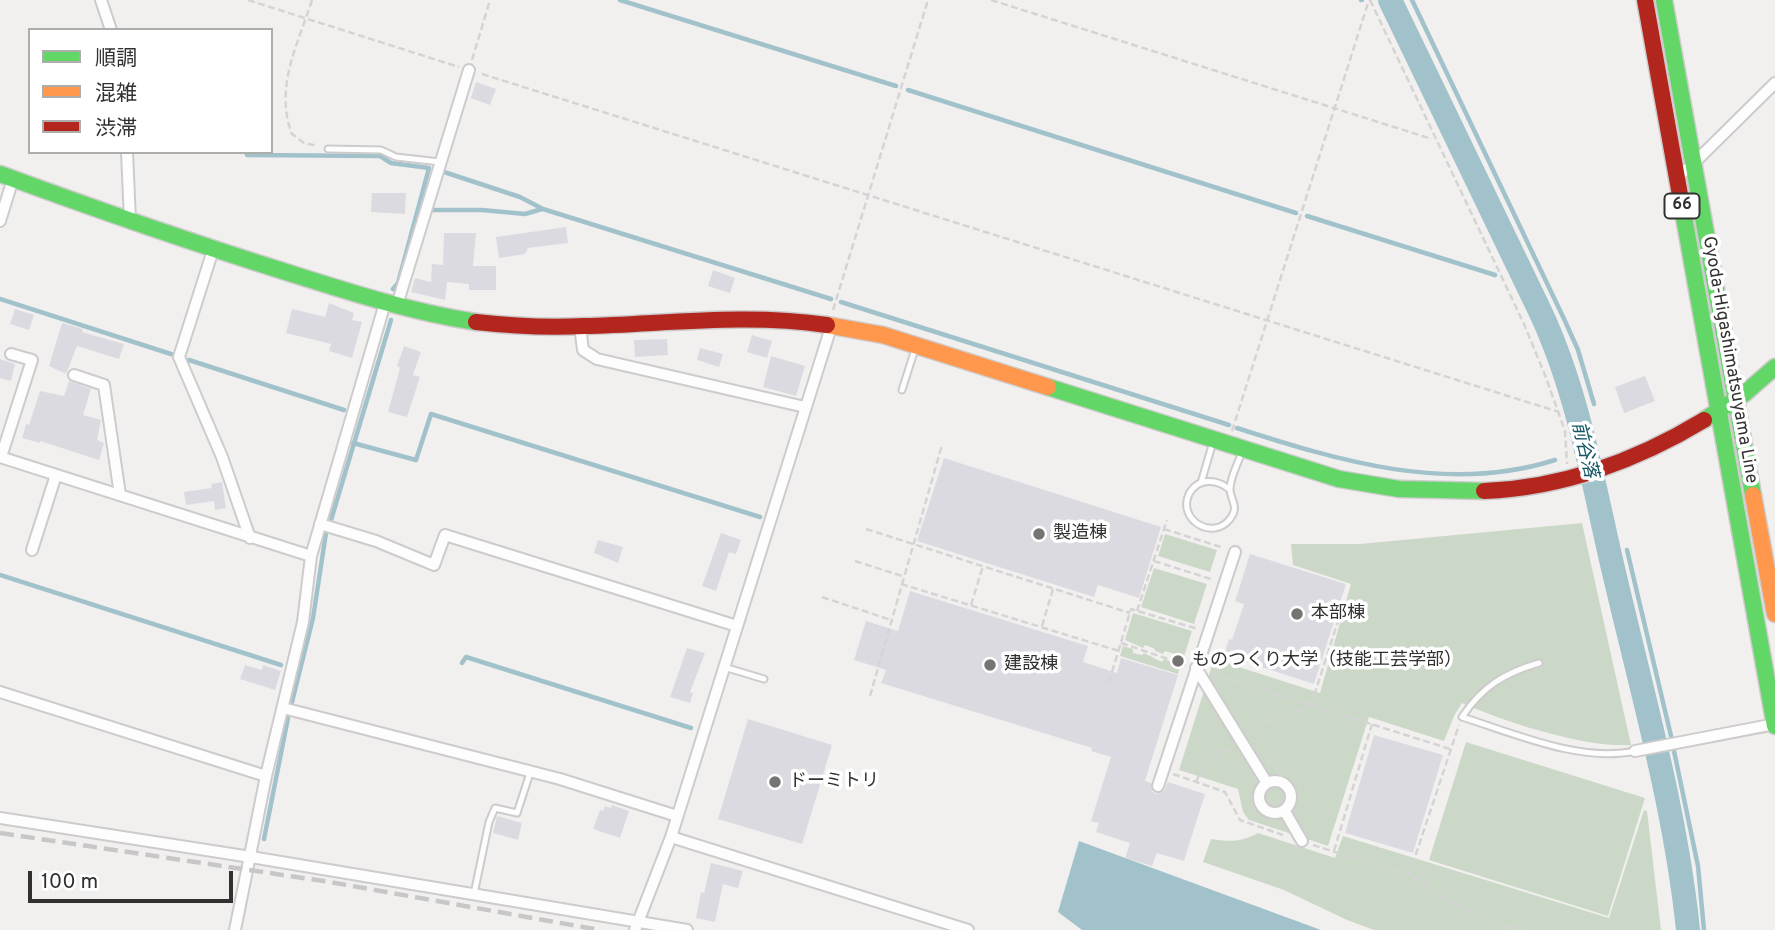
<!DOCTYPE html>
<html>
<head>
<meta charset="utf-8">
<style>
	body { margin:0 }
	#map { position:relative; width:1775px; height:930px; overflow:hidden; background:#f2f0ef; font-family:Overpass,"Noto Sans JP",sans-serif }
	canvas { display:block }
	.legend { position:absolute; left:28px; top:28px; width:245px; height:126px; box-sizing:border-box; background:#fff; border:2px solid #adadac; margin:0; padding:9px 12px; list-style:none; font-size:21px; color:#323130 }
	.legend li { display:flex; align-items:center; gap:14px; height:35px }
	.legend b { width:35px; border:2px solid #adadac }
	.scale { position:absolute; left:28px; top:871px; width:205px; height:32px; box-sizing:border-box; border:4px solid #323130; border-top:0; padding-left:9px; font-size:21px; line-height:24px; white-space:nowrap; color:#323130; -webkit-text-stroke:5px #fff; paint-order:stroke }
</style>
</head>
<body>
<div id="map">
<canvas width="1775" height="930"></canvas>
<ul class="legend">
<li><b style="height:9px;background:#63d668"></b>順調</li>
<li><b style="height:9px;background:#ff974d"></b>混雑</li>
<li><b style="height:9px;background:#b3261e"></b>渋滞</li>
</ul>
<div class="scale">100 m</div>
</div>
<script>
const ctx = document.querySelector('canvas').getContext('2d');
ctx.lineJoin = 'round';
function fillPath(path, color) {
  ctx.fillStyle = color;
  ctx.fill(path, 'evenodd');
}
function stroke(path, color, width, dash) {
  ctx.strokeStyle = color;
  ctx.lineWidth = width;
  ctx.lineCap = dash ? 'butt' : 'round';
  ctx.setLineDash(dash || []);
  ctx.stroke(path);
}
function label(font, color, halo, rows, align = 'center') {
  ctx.font = font + ' Overpass,"Noto Sans JP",sans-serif';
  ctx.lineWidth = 7;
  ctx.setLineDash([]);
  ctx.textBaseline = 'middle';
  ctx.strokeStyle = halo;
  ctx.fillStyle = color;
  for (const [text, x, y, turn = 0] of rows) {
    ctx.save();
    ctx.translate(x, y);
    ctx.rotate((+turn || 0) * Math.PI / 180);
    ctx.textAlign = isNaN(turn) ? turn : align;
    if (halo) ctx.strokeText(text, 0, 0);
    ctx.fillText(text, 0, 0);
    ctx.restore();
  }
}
fillPath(new Path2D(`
	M1582,523L1631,745C1584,748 1505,722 1462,703L1454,716L1444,741L1369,717L1328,846L1249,820L1243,812L1238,789L1179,770L1214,659L1320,693L1351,584L1293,565L1291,544H1360Z
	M1165,534L1217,550L1210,572L1158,556Z
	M1154,568L1207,584L1194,624L1141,607Z
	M1133,613L1192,631L1183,660L1175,658V654L1165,651L1163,654L1155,651V649L1145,645L1143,648L1125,640Z
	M1123,646L1133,649V653L1142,655L1144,653L1162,662L1164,659L1172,662V664L1180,667L1178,674L1120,656Z
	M1466,742L1645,798L1608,916L1429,860Z
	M1644,810L1647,811L1661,930H1374L1347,920L1284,890L1203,862L1211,839C1229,842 1242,842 1258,833L1335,858L1343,836L1609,918Z`), '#ccd8c7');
fillPath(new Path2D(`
	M1079,841L1321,930H1082L1058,912Z`), '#a1c2ca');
stroke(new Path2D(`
	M620,0L896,86
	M1361,0H1362
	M1412,0L1565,321L1578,350L1594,404
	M908,90L1296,213
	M247,152V155L380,156L391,163L429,168L398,283L393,289
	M444,172L520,197L543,209L831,299
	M432,210H482L525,214L542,209
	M1307,216L1495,275
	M0,299L174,355
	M841,302L1229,425
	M189,360L344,410
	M1237,428C1339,461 1448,494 1555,460
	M353,443L416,460L431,414L760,517
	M1578,451L1586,448
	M331,520L391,320
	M1627,550L1671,736
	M0,575L281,665
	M462,663L466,657L691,728
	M292,702L313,618L326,533
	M1674,751L1698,866L1704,930
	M264,839L288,718`), '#a1c2ca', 4.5);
stroke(new Path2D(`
	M1390,0L1540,311C1580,396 1594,490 1616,581C1643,696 1676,812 1688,930`), '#a1c2ca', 24);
fillPath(new Path2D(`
	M476,82L496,89L490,105L471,98Z
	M372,193H406L405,214L371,212Z
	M566,227L568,243L528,248L525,254L499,258L496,237Z
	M444,233H476L473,266H496V290H469V284L447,282L445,300L411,292L415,278L431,282L432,264L443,265Z
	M713,270L735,278L730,293L708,286Z
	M329,303L354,313L352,320L362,322L352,358L329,351L331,344L286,333L292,309L325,317Z
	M15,309L34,315L29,330L10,324Z
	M62,323L83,329L82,332L124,344L119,359L77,346L66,374L49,366Z
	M752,335L772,341L767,358L747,352Z
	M667,339L668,355L635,357L634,340Z
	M404,346L421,352L413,375L420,377L407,417L388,412L400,368L397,366Z
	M700,348L723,354L719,367L697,360Z
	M771,356L805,366L796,396L763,387Z
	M0,359L15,364L11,381L0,378Z
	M1645,376L1655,401L1624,413L1615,387Z
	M69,381L91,389L83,415L101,420L97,440L104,443L99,460L40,441V443L22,438L26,424L29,425L40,391L64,396Z
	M944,458L1161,527L1139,598L1098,585L1094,597L917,541Z
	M222,482L226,508L215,510L214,501L186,505L184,492L212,488L211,484Z
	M721,533L741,540L736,554L729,552L716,591L702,586Z
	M598,540L623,547L618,563L594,553Z
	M1250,554L1346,584L1314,684L1224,655L1229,639L1232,640L1244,604L1235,601Z
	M910,591L1088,646L1083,662L1117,673L1121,658L1178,675L1145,781L1151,783L1152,791L1156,794L1164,791L1168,782L1205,794L1184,861L1157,853L1152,866L1125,858L1130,843L1096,832L1099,823L1091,821L1111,757L1091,751L1092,748L881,683L886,670L854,660L866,621L898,631Z
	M687,648L705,653L690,692L693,693L690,703L670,697Z
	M245,665L262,670L263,665L281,671L275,690L240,679Z
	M748,719L832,745L802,844L718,819Z
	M1374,735L1443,755L1413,853L1345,833Z
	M612,805L629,811L620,838L593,829L600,810L603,811L605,806L611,808Z
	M497,816L522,823L518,840L493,833Z
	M711,863L743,871L738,888L723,884L715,922L696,918L701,892L704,893Z`), '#dcdae1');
const lane = new Path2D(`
	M328,149L381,150L396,157L440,162
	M902,390L916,346
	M1201,483L1213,442
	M1230,490C1218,479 1198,477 1189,494C1177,520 1213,541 1230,519C1240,506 1230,500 1230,489C1230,478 1238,463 1242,452
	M1539,663C1504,673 1482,687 1462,717C1513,733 1581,763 1635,751
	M724,667L764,679
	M474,894L489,822L495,808L517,813L530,773`);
const street = new Path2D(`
	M101,0L111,30
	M127,152L130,221
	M1677,177L1693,164L1775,83
	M0,221L13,179
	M213,250L179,357L222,457L250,538
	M397,305L469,70
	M580,326L583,350L597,359L805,407
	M74,375L104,385L120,495
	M0,457L311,556
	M1,457L32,360L11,354
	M320,524L376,541L434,565L445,535L737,626
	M32,550L56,475
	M1196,668L1267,783
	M0,692L266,776
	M283,708L560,779L677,816
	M1635,751L1775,724
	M1259 797a16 16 0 1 1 32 0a16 16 0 1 1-32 0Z
	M1158,786L1235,552
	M1284,810L1302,841
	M0,818L251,857L687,930
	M671,837L968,930
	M235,930L266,776L303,622L311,556L385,303
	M635,930L671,837L832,324`);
const fast = new Path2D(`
	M1664,0L1753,495
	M0,174C95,209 190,242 286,272C349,292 411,312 476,322
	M1682,206L1775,726
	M1048,387L1339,479L1399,489L1484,491
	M1704,420L1744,394L1775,367`);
const slow = new Path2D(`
	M827,325L883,335L1048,387
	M1753,495L1775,614`);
const jam = new Path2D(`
	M1645,0L1682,206
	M476,322C512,326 548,328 584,326C665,324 746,313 827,325
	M1484,491C1562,488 1638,460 1704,420`);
stroke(lane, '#cdcbcb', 9);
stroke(street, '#cdcbcb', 14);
stroke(fast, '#cdcbcb', 19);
stroke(slow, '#cdcbcb', 19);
stroke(jam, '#cdcbcb', 19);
stroke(new Path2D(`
	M248,0L459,67
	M312,0C298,44 274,88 292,134L304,143L318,146
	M991,0L1432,139
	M1370,0L1524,324L1545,375L1565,431L1567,464
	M472,60L490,0
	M482,74L1559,412
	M833,310L928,0
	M1232,431L1369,0
	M866,529L1130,613
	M1164,529L1224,548
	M855,561L902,576
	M1154,561L1214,580
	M901,584L1119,651
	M822,597L891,620
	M971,605L983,566
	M1137,611L1167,520
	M1042,626L1053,589
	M1121,643L1186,665
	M1213,674L1450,749
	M1109,682L1131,609L1198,629
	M870,696L942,445
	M1311,705L1341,612
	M1246,730L1276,718L1316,706
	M1266,758L1279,771L1283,783
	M1173,774L1225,792L1240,820L1283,835
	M1196,782C1203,765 1215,752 1234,749
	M1313,845L1409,875C1424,881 1434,891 1447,899C1473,915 1496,925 1525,930
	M1334,851L1372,724
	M1409,875L1459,725`), '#d5d4d4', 2.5, [7, 3.5]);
stroke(lane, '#fdfdfd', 5);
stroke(street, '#fdfdfd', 10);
stroke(fast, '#63d668', 16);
stroke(slow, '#ff974d', 16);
stroke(jam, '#b3261e', 16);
stroke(new Path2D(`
	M0,833L330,882L600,930`), '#c8c7c7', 4.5, [14, 7]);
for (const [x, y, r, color] of [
	[1039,534,7,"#757473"],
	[1297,614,7,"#757473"],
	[1178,661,7,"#757473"],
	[990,665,7,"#757473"],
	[775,782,7,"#757473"]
]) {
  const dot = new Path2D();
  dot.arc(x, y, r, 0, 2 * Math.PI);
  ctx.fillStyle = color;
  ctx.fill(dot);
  stroke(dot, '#fff', 2.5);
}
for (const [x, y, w] of [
	[1682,206,35]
]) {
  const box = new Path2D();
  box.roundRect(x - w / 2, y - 12.5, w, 25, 5);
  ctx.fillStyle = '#fff';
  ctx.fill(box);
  stroke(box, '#323130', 2);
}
label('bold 16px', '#323130', null, [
	["66",1682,206]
]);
label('18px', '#323130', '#fff', [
	["Gyoda-Higashimatsuyama Line",1729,360,80]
]);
label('18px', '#323130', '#fff', [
	["製造棟",1053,534],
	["本部棟",1311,614],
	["ものつくり大学（技能工芸学部）",1192,661],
	["建設棟",1004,665],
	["ドーミトリ",789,782]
], 'left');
label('italic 19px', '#125663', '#fff', [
	["前谷落",1583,450,76]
]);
</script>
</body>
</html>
